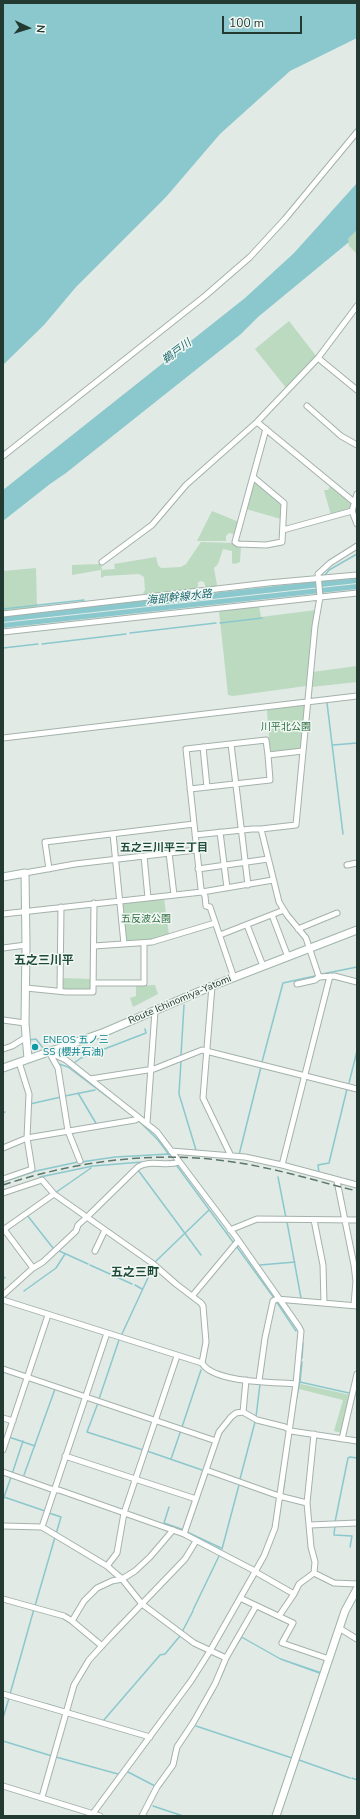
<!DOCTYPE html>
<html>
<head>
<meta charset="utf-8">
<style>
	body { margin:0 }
	#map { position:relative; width:360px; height:1819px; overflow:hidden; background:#e1eae5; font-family:"Nunito Sans",sans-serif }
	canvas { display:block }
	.frame { position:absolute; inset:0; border:4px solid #223a31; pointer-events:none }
	.north { position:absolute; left:8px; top:8px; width:40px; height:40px; -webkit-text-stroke:3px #f1f7f3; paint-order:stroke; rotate:94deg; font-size:11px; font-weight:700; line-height:16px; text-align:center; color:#223a31 }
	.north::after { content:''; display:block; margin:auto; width:14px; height:18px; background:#223a31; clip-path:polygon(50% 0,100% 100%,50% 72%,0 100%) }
	.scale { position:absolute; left:222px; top:16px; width:80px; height:18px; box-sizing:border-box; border:2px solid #223a31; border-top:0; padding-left:5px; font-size:12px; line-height:14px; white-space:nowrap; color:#223a31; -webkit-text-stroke:3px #f1f7f3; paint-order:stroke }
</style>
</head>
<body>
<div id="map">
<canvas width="360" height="1819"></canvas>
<div class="frame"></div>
<div class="north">N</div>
<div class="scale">100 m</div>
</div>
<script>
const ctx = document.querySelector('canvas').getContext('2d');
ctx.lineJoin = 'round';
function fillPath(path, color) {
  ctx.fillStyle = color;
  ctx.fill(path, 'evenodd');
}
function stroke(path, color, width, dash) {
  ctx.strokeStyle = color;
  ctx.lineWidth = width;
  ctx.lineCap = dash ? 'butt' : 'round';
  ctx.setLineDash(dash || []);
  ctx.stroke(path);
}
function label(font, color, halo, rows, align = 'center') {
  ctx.font = font + ' "Nunito Sans","Noto Sans JP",sans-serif';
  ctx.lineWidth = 3;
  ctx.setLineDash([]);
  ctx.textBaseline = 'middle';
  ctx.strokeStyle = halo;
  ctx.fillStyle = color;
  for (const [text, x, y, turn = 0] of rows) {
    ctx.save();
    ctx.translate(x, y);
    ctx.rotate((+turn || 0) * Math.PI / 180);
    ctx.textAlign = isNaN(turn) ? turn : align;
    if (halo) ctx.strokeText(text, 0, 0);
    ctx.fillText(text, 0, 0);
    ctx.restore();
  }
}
fillPath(new Path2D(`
	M357,230V254L349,246L348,239Z
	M289,321L317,357L287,389L255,349Z
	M255,481L282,503L281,519L246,509L253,482Z
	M330,486L351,503L350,510L331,515L324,490H328Z
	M212,511L239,522L237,532L234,534L229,533L226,536V541H197Z
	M201,542L234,543L241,546L240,562L235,564L232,563V551L223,549L218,564L214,568L217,585L214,587L206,588L204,582L201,581L198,582V587L196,589L147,595L143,593L145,590L144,577L139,574L105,576L101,578V570L72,575V565L101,564L102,570L115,569L114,564L156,557L158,565L161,568L181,567L186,564Z
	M36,568L37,607L34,609L3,612V571Z
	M259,606L261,617L316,610L306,686L233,696L228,695L219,611Z
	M357,666V682L311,687L312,672Z
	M305,705L301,746L299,749L272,751L270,750L267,710Z
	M164,899L169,935L151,940L128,941L126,940L123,904L125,902Z
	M62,978L91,979V988L89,989H65L62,988Z
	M155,985L158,994L133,1007L130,998L136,996V986Z
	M301,1384L350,1395L342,1433L334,1431L343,1400L299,1389Z`), '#bbdac0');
fillPath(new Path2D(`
	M3,3H357V38L290,71L220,134L166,197L76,287L44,325L3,365Z
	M357,183V230L348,239L349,242L258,317L241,334L66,473L50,484L3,521V490L245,298L294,253Z
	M357,577V583L3,622V616Z
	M357,584V589L3,628V623Z
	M241,1636L280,1658L321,1672L320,1674L281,1660L242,1638L231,1654Z`), '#8bc8cd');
stroke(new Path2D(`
	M325,575L329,570L357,554
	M3,609L84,600
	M220,623L262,618
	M130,633L216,623
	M42,644L126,634
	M3,648L38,644
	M327,703L343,834
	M333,745L357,743
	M322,974L357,967
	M29,1040L36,1039L43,1048
	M181,1055L184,1005
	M181,1061L179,1094L196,1150
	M262,1062L283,983L315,976
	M74,1063L81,1058L146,1033L145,1029
	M59,1064L68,1067L133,1116
	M349,1083L357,1051
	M78,1093L97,1125
	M65,1096L95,1090
	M30,1104L61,1097
	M3,1113L5,1112
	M140,1122L158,1140L170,1156
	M239,1155L261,1067
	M81,1162L115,1157L169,1154
	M177,1166L233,1242
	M138,1170L201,1255
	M319,1173L318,1165L329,1163L347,1089
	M40,1177L93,1166L142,1162
	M278,1177L286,1218
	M3,1182L36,1171L78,1162
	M55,1193L91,1168
	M27,1215L53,1248
	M287,1222L301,1298
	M237,1247L274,1298
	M57,1250L88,1264
	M154,1263L209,1210
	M90,1265L132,1284
	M260,1265L295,1262
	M3,1276L5,1278
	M135,1285L142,1289
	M24,1291L56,1268L65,1254
	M276,1301L296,1331
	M121,1336L153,1267
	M302,1358L303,1343
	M262,1375L264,1363
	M300,1382L302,1362
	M98,1399H99L119,1340
	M296,1400L300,1382L349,1393
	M98,1403L87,1432L143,1450
	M256,1417L260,1384
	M182,1427L201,1370
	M9,1437L35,1446
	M147,1451L202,1470
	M171,1459L181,1430
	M12,1474L23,1441
	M24,1475L55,1389
	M240,1479L255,1422
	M283,1492L285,1480
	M4,1497L45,1511
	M3,1500L11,1477
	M169,1507L164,1523L184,1530
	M49,1513L61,1517L56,1534
	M335,1522L348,1458L350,1457L357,1458
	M335,1525L334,1535L352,1536L350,1547
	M187,1532L221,1548
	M222,1549L239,1485
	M35,1606L55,1537
	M193,1610L219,1556
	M182,1632L193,1611
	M220,1679L228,1660
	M10,1694L34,1609
	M47,1704L66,1710
	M70,1711L103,1721L160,1655L165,1654L180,1636
	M3,1718L9,1698
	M196,1726L292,1758
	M3,1741L52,1756
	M56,1757L118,1774
	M299,1760L350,1778
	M128,1772L155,1786
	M352,1778L357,1780
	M161,1786L171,1771
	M153,1806L183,1816`), '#8bc8cd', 1.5);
const street = new Path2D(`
	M318,358L357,390
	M307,406L341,436L357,445
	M257,422L354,502
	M3,456L205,296L250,257L285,219L357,132
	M253,477L284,503L282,542L266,545L238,544L235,542L266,429
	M357,494L352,511L357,524
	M283,530L352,511
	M357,546L330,563L318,574L320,597L315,626L296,825L261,829L279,902L287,915L306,938L319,977L334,976L357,982
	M102,562L152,525L186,485L257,422L318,358L357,306
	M3,614L268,583L357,575
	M3,632L357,593
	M3,738L357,696
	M231,744L248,885
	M203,747L207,787
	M190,789L270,780L268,755
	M220,832L227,888
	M113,834L124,944
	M195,835L252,829H261
	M169,853L174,895
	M144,856L148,898
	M347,865L357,863
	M49,869L45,842L194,824
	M198,869L268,859
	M25,873L75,864L196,850
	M3,914L202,892L273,880
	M272,915L288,957
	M247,925L263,966
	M298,929L337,913
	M220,935L284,910
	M94,946L152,942L215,923
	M3,948L26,945
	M234,978L210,907L206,906L205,896L201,889L186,749L266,740L268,755L303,751
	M93,983H144V943
	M297,984L315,980L319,977
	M212,986L203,1098L231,1156
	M26,988L66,992H93L94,903
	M60,991L61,907
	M3,1020L25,1023
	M3,1049L12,1046L25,1038
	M90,1079L154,1069L202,1050L357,1089
	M147,1123L155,1011
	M3,1148L27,1138L135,1120L139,1118
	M171,1151L245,1157L282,1165L357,1185
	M80,1161L68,1131L58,1068L49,1052L66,1060L157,1132L236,1237L299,1327L301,1331L296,1384L275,1528L264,1556L210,1651L191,1681L91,1816
	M282,1165L330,976
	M3,1179L32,1169L27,1138L29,1094L19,1062
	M337,1181L354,1265L356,1281L354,1305
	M3,1193L42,1180L54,1194L152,1263L176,1284L201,1303L203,1306L206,1342L202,1363
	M314,1220L323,1265L324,1303
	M3,1228L33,1268
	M3,1230L54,1194
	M230,1230L257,1219L357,1220
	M95,1251L105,1230
	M3,1295L33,1268L43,1262L76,1231L78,1225L87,1217L138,1167C150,1159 166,1167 179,1162
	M193,1295L238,1241
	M3,1300L202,1363C213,1383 275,1382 296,1384
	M3,1369L216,1441
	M259,1381L265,1338L273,1301L277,1299L357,1306
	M243,1412L246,1380
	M3,1418L13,1421
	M314,1434L307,1503L311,1547L315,1562L314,1573
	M342,1439L357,1374
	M3,1450L48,1315
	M65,1456L196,1499
	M206,1470L279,1496L307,1503
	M3,1472L54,1490H59L184,1534L255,1571L259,1574L294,1594L299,1584L314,1573L334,1583L357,1584
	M310,1525L357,1523
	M3,1526L42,1527L107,1566L122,1579L142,1604L194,1643L226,1658L215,1684L193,1723L177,1747L173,1765L157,1787L142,1816
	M42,1527L107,1333
	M184,1534L219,1432L231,1417L236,1413L243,1412L257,1420L285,1427L291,1431L357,1441
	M107,1566L117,1553L124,1513L177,1356
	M240,1598L293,1623L282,1643L329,1659
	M3,1599L64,1616L72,1621L102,1646
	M279,1616L294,1594
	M72,1621L84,1601L97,1588L112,1581L122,1579L135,1571L150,1557L173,1530
	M339,1628L357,1639
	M226,1658L256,1606
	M3,1694L150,1737
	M3,1786L100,1816
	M42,1797L74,1685L89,1660L110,1637L185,1559L196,1541`);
const secondary = new Path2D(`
	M3,877L25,873L26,945L25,1023L28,1059
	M3,1068L105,1032L212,986L357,930
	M276,1816L345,1611L357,1589`);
stroke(street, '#a4b2ab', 7);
stroke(secondary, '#a0b5ac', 9);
stroke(street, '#fff', 5);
stroke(secondary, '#fff', 7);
stroke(new Path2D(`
	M3,1185C76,1161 157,1150 233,1162C275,1168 316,1181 357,1191`), '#5c766d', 1.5, [8, 4]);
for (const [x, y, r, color] of [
	[35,1047,4,"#0f9aa8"]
]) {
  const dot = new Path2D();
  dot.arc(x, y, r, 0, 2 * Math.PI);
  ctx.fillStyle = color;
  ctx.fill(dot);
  stroke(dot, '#f1f7f3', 1.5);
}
label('10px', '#2f6e42', '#f1f7f3', [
	["川平北公園",286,728],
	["五反波公園",146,920]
]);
label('10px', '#223a31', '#f1f7f3', [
	["Route Ichinomiya-Yatomi",180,1000,-23]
]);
label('10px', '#0d838f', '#f1f7f3', [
	["ENEOS 五ノ三",43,1041],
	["SS (櫻井石油)",43,1053]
], 'left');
label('italic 11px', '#206c72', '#f1f7f3', [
	["鵜戸川",177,352,-37],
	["海部幹線水路",179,598,-6]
]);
label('bold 11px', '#1f4b3c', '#f1f7f3', [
	["五之三川平三丁目",164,848]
]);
label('bold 12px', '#1f4b3c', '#f1f7f3', [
	["五之三川平",44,961],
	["五之三町",135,1273]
]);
</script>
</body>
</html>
